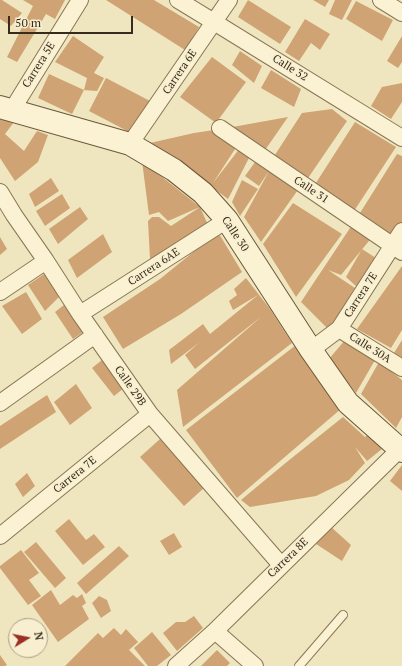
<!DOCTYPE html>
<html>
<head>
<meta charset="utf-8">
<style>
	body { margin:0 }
	#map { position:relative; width:402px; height:666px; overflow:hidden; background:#efe6bf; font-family:"PT Serif",serif }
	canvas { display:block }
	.north { position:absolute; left:8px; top:618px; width:40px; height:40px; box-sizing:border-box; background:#f7efcf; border:1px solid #aaa187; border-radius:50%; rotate:80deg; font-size:11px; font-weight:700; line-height:16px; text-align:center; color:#372c1c }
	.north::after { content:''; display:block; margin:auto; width:14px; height:18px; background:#9a3025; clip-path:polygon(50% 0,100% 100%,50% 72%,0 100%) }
	.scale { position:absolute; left:8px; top:16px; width:125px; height:18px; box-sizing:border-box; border:2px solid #372c1c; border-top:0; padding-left:5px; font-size:12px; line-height:14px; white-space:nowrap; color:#372c1c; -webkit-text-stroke:3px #f7efcf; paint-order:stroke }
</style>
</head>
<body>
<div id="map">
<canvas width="402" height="666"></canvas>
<div class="north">N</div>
<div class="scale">50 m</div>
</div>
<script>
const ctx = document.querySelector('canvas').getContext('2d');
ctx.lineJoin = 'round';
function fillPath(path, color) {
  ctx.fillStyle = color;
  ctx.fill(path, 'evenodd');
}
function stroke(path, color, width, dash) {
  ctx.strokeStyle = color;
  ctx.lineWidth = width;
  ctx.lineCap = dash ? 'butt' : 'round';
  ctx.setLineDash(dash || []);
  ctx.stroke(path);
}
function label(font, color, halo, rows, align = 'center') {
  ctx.font = font + ' "PT Serif",serif';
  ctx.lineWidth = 3.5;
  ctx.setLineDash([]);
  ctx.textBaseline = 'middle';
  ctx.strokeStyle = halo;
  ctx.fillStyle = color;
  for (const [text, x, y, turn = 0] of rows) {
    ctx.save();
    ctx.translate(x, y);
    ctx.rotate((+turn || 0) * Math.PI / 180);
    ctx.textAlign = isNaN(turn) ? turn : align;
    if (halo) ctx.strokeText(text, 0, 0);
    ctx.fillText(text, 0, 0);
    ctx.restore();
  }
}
fillPath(new Path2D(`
	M0,0H2L22,13L11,26L0,19Z
	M23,0H65L55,19L46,14L17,62L7,57L33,6Z
	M106,0H154L199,27L185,50Z
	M248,0L291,27L280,44L238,17Z
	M313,0H329L325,7Z
	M335,0H352L342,20L329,14Z
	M356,1L393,20L382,41L346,19Z
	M305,19L330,34L320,50L311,43L299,61L285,52Z
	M73,36L104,57L94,73L104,78L97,91L84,90L72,114L38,98L49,74L84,90L87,78L55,62Z
	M402,36V62L398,68L387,61Z
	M240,51L262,66L254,83L232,65Z
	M212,57L246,82L216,123L180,97Z
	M271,70L301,89L294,107L261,88Z
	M106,78L150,101L133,134L89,111Z
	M402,83V102L391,119L371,106L382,87Z
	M332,109L347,121L306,181L273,158L302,113Z
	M288,117L263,153L227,128Z
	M0,119L14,122L5,134L24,151L37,131L48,135L38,162L15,181L0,158Z
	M355,122L396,147L354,211L314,186Z
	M214,130L237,146L213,183L240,148L250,156L228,199L178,162L150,143L194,133Z
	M397,154L402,156V227L395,238L360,213Z
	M258,158L300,187L261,242L244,217L269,171L259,186L245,176Z
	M142,161L200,207L168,221L159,212L149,215Z
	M51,178L59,191L35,207L29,194Z
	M242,180L258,189L240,216L232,202Z
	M62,194L70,208L45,226L36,211Z
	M293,203L342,234L296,297L263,244Z
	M80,207L88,219L58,244L49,229Z
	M200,207L208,225L150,259L148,221L152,217H159L171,226Z
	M354,222L373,236L341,275L328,270L355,288L329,330L301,302Z
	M218,232L242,272L181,314L123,349L103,317L160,279Z
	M103,234L112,252L77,278L68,260Z
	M0,237L7,249L0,255Z
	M362,249L379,260L358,288L346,277Z
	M402,266V330L391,348L357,329Z
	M47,272L62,294L45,311L28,285Z
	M246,278L270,309L292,343L183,427L177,390L262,316L195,369L185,355L200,342L171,364L169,350L203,324L210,334L258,295L233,310L229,301L237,295L234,289Z
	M26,292L42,319L22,334L2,306Z
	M64,305L83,332L73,339L55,312Z
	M345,340L375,360L356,393L329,359Z
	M402,340V358L394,353Z
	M296,345L342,408L237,498L186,430Z
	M102,360L124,388L114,396L92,368Z
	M379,362L402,380V417L396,428L361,394Z
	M76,384L92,408L70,425L54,402Z
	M47,395L56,412L0,449V426Z
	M343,417L365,437L368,434L382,449L367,461L355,447L365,463L349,480L316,496L250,507L241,500L288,461Z
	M160,439L204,488L184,506L140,457Z
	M402,465V491L390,481Z
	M27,473L35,486L23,497L15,484Z
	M69,519L86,540L94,534L105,547L83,565L55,531Z
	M330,526L351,545L342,561L313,542Z
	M174,533L182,547L169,555L160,541Z
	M36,542L66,578L55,588L24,552Z
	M119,546L129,556L86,594L77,583Z
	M21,550L39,573L29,580L41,596L28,605L0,568V566Z
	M51,590L60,605L73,595L77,598L82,594L86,603L82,606L89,619L58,642L32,605Z
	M99,596L107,600L111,611L101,618L92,603Z
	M194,616L203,628L177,651L163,633L176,622H185Z
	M114,628L121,635L126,629L138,642L129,650L145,666H65L98,633L103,638Z
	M152,632L171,655L157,666H148L134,648Z
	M217,650L230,663L227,666H201Z
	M0,655L7,665L5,666H0Z`), '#cfa373');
const lane = new Path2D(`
	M299,666L343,615`);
const street = new Path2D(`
	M178,0L214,22L402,138
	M381,0L402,13
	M12,110L80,0
	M220,128L402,252
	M130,144L229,0
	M0,192L14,215L46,261L80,314L150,414L281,565
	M0,292L46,261
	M80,314L227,220
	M339,329L402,368
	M311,350L339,329L402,231
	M0,403L95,335
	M0,536L150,414
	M215,631L255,666
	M176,666L215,631L400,449`);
const secondary = new Path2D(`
	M0,107L130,144L174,170L203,193L227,220L311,350L348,403L402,451`);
stroke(lane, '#897657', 10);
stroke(street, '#897657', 18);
stroke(secondary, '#6a573a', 24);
stroke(lane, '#faf2d2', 8);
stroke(street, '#faf2d2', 16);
stroke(secondary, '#faf2d2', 22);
label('11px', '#372c1c', '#f7efcf', [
	["Carrera 5E",39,65,-58],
	["Calle 32",290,68,32],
	["Carrera 6E",180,72,-56],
	["Calle 31",311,190,34],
	["Calle 30",235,234,56],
	["Carrera 6AE",154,267,-33],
	["Carrera 7E",361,295,-57],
	["Calle 30A",370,348,32],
	["Calle 29B",130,386,55],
	["Carrera 7E",75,475,-39],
	["Carrera 8E",288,558,-44]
]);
</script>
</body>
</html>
